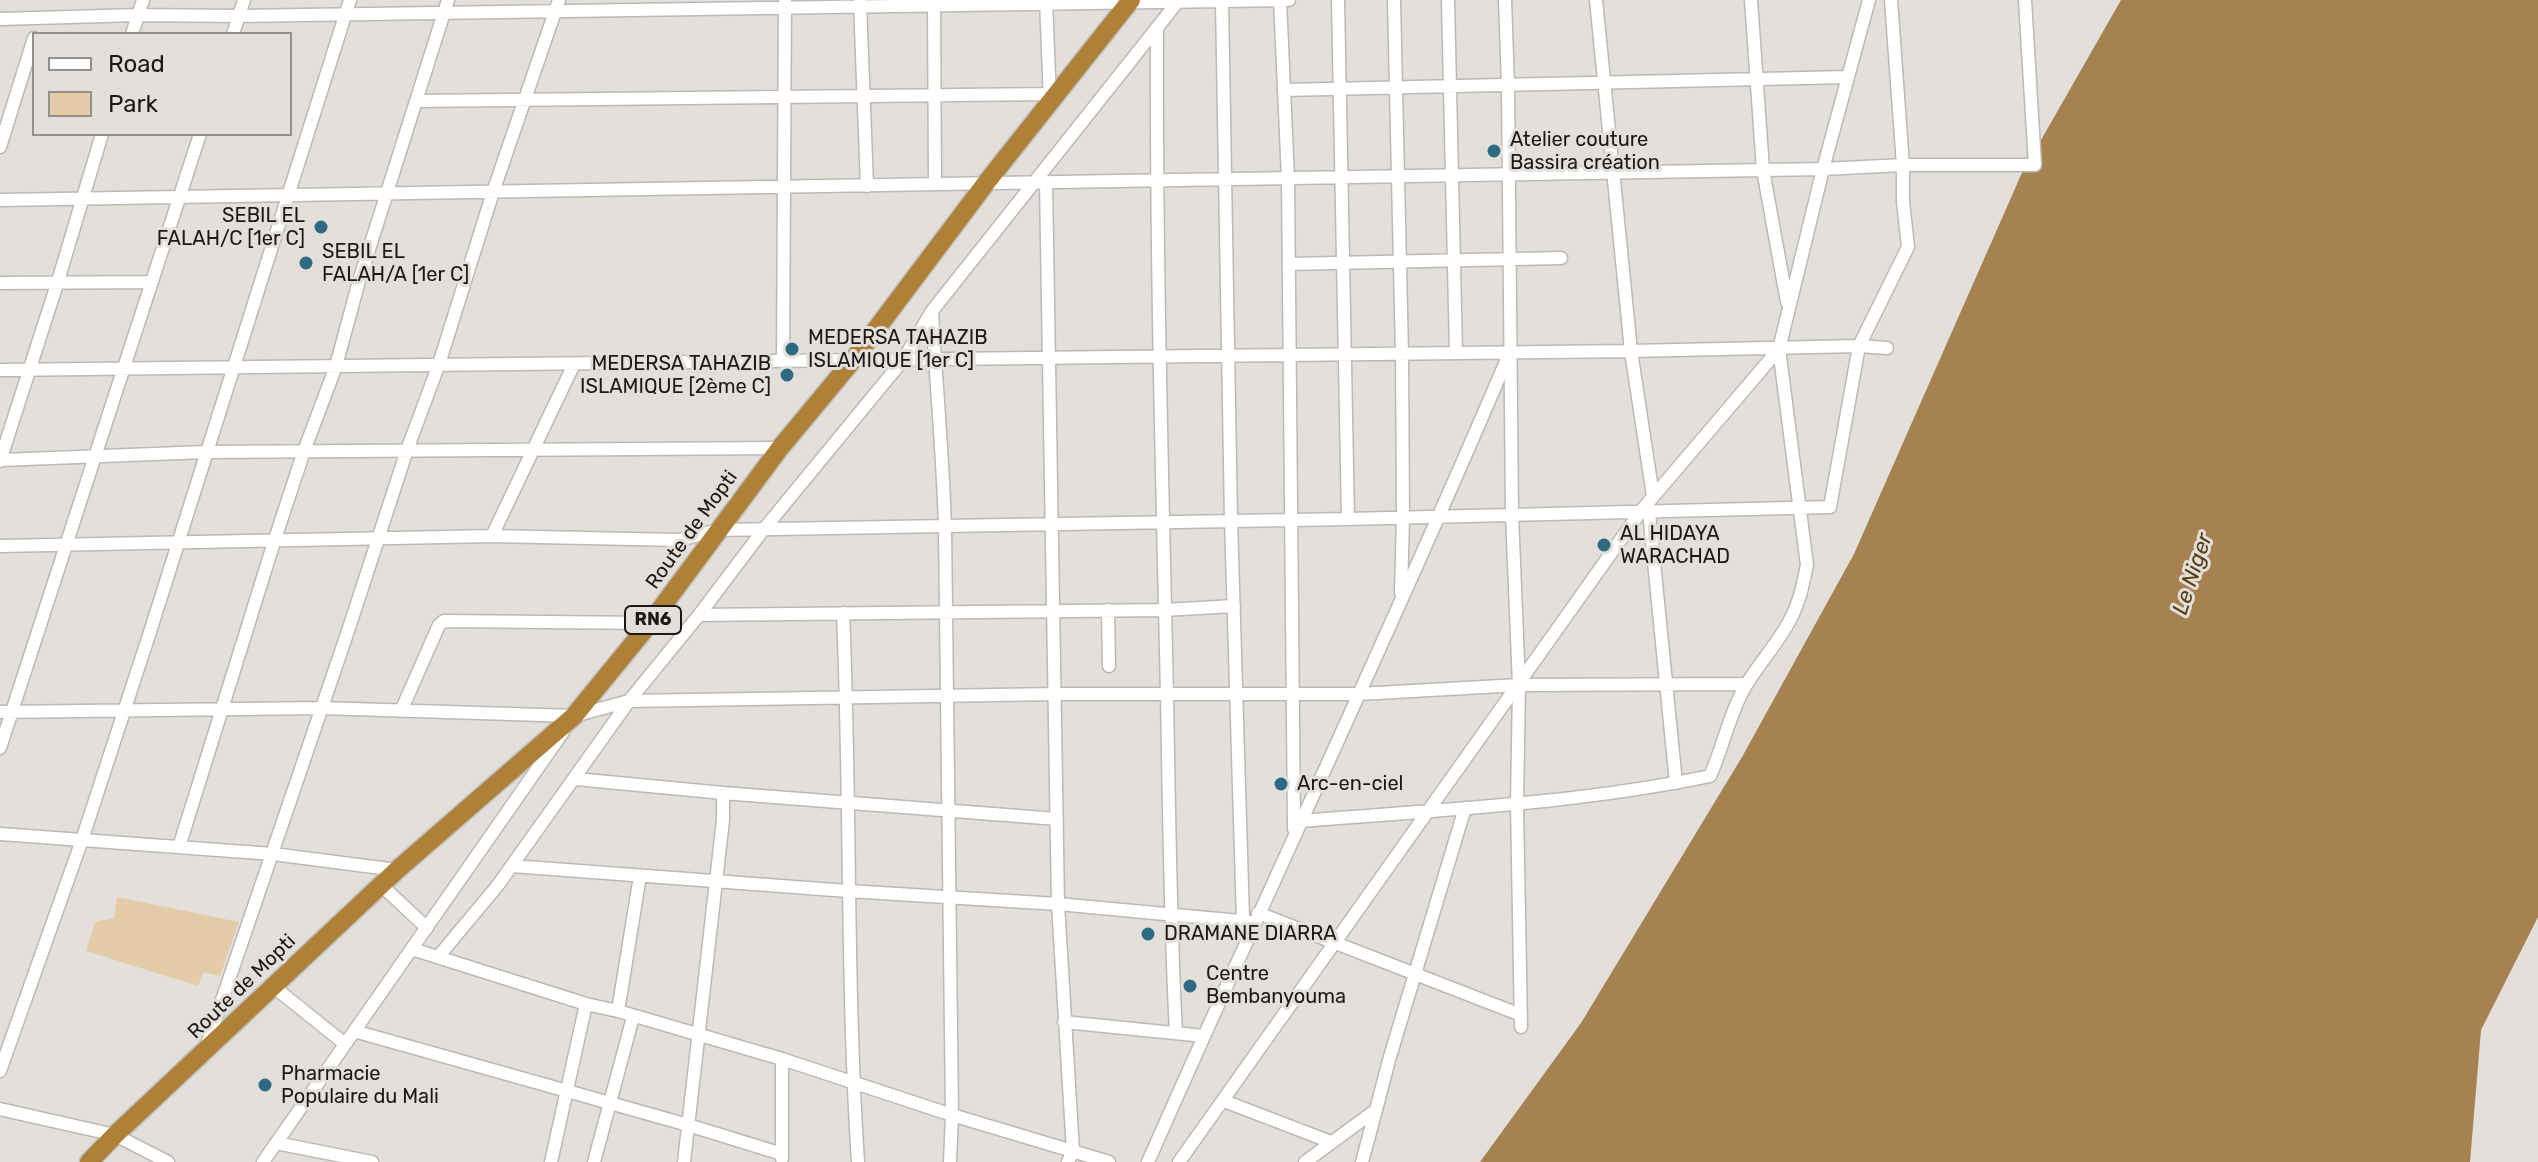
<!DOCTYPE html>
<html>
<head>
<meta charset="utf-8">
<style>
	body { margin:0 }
	#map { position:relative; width:2538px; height:1162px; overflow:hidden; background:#e3e0db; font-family:Rubik,sans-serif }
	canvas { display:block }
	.legend { position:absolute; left:32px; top:32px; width:260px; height:104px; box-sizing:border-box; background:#e3e0db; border:2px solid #93908d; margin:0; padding:10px 14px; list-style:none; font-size:24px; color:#1b1918 }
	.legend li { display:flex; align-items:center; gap:16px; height:40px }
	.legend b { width:40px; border:2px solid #93908d }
</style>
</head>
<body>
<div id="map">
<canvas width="2538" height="1162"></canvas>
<ul class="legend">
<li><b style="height:10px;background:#fff"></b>Road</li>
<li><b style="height:22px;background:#e4cca9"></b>Park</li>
</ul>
</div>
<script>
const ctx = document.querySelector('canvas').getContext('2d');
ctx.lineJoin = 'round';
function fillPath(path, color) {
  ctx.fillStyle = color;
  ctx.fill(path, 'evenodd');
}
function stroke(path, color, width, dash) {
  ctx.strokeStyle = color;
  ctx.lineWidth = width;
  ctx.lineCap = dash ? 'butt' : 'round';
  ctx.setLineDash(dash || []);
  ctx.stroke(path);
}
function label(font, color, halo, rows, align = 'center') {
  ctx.font = font + ' Rubik,sans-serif';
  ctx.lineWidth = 6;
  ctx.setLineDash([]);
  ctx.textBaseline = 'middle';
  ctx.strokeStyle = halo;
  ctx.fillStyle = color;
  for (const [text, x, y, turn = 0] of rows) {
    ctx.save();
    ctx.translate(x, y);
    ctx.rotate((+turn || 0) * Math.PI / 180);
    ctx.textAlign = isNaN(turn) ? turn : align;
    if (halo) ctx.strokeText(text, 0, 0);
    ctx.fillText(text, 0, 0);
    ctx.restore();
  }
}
fillPath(new Path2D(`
	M117,897L239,922L220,976L204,972L198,986L86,951L95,922L114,918Z`), '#e4cca9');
fillPath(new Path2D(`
	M2121,0H2538V917L2481,1030L2470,1162H1480L1581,1023L1742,757L1854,554L2021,175Z`), '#a5824f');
const minor = new Path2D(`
	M934,0L935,184
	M1046,0L1050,101
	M1280,0L1288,178L1294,829
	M1338,0L1348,519
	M1394,0L1402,354L1403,517L1401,593
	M1448,0L1456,353
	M1505,0L1508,85L1512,515L1519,685L1517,804L1521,1027
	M1596,0L1631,351L1653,496
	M1751,0L1763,170L1787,302
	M1222,1L1231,520L1243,920
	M860,2L867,186
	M0,19L138,15L238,16L1289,0
	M1157,29C1156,251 1162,472 1167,694C1169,807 1170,920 1176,1033
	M132,34L143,0
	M233,34L244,0
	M1284,90L1848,77
	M417,101L1049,94
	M0,147L34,38
	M1046,182L1058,904L1073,1151L1068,1162
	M0,200L1823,169L1903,165H2035L2025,0
	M1289,264L1561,258
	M0,283L152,282
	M932,311C936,383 943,456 945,528C949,724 950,920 952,1115L950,1162
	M783,361L785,0
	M0,370L1631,351L1859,346L1887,348
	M0,460L206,452L780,448
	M0,461L58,281L102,134
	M1649,512L1676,783
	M492,536L574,364
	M0,546L492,536L679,540L718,530L1348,519L1830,507L1859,346L1908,247L1903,201V165L1891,0
	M1108,610L1109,666
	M843,613C851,796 846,979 858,1162
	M699,615L1164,610L1234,606
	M401,711L439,625L444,621L650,623
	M0,712L321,708L574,716L629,701L1055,694H1359L1519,685L1747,684
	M0,748L200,134
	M576,779L723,793L1057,819
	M1300,821C1437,810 1575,804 1710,776C1724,745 1729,714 1746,685C1760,662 1779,642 1791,618C1800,601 1803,584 1807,565L1779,349
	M0,834L273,854L397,870
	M179,847L274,542L304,451L336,366L359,281L448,0
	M512,866L848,891L1058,904L1251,922
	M381,885L427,928
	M1258,913L1521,1015
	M412,949L586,1004L618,1011L782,1059L952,1115L1109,1162
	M438,957L498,885L629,701L699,615L764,529L903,360L932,311L1179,0
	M274,987L345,1044
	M618,1011L640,876
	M1064,1022L1204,1036
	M354,1031L688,1125L782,1154
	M206,1047L348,631L407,450L439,364L493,192L559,0
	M0,1071L82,840L149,635L350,0
	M1224,1101L1331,1142
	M0,1109L115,1135L168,1162
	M276,1143L372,1162
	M782,1159V1059
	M263,1162L563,732
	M551,1162L586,1004
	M594,1162L633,1017
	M684,1162L723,820V793
	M1148,1162C1266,894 1392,629 1507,359
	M1179,1162L1641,511L1779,349L1823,169L1869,0
	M1305,1162L1376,1110L1389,1060L1465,808
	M1362,1162L1376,1110`);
const highway = new Path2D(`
	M89,1162L115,1135L397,870L574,716L650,623L780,448L853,360L986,183L1131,0`);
stroke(minor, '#bcb9b4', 15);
stroke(highway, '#bfbfbe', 21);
stroke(minor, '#fff', 12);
stroke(highway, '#af8138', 18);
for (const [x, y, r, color] of [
	[1494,151,8,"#2e6a82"],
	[321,227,8,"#2e6a82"],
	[306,263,8,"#2e6a82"],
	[792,349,8,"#2e6a82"],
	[787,375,8,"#2e6a82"],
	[1604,545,8,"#2e6a82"],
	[1281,784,8,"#2e6a82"],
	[1148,934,8,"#2e6a82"],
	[1190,986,8,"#2e6a82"],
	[265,1085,8,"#2e6a82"]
]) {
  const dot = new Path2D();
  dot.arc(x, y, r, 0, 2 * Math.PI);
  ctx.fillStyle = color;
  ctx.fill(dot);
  stroke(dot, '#e3e0db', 3);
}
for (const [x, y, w] of [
	[653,620,56]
]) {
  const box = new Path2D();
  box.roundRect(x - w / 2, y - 14, w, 28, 6);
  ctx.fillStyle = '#e3e0db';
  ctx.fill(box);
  stroke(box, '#1b1918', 2);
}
label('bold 18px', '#1b1918', null, [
	["RN6",653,620]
]);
label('20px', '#1b1918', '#e3e0db', [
	["Atelier couture",1510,140],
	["Bassira création",1510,163],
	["SEBIL EL",305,216,"right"],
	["FALAH/C [1er C]",305,239,"right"],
	["SEBIL EL",322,252],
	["FALAH/A [1er C]",322,275],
	["MEDERSA TAHAZIB",808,338],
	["ISLAMIQUE [1er C]",808,361],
	["MEDERSA TAHAZIB",771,364,"right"],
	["ISLAMIQUE [2ème C]",771,387,"right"],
	["AL HIDAYA",1620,534],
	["WARACHAD",1620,557],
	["Arc-en-ciel",1297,784],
	["DRAMANE DIARRA",1164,934],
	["Centre",1206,974],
	["Bembanyouma",1206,997],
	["Pharmacie",281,1074],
	["Populaire du Mali",281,1097]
], 'left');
label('20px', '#1b1918', '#e3e0db', [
	["Route de Mopti",692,530,-54],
	["Route de Mopti",242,987,-44]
]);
label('italic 22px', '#573e15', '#e3e0db', [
	["Le Niger",2193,574,-72]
]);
</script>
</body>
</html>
